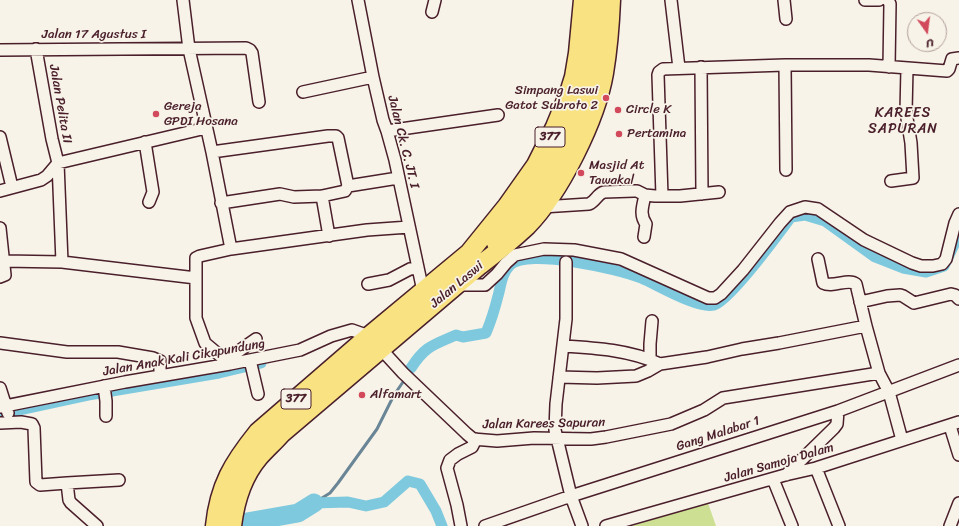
<!DOCTYPE html>
<html>
<head>
<meta charset="utf-8">
<style>
	body { margin:0 }
	#map { position:relative; width:959px; height:526px; overflow:hidden; background:#f7f3e8; font-family:Sriracha,sans-serif }
	canvas { display:block }
	.north { position:absolute; left:907px; top:12px; width:40px; height:40px; box-sizing:border-box; background:#f7f3e8; border:1px solid #b29e9c; border-radius:50%; rotate:166deg; font-size:11px; font-weight:700; line-height:16px; text-align:center; color:#4a1f2b }
	.north::after { content:''; display:block; margin:auto; width:14px; height:18px; background:#d1495b; clip-path:polygon(50% 0,100% 100%,50% 72%,0 100%) }
</style>
</head>
<body>
<div id="map">
<canvas width="959" height="526"></canvas>
<div class="north">U</div>
</div>
<script>
const ctx = document.querySelector('canvas').getContext('2d');
ctx.lineJoin = 'round';
function fillPath(path, color) {
  ctx.fillStyle = color;
  ctx.fill(path, 'evenodd');
}
function stroke(path, color, width, dash) {
  ctx.strokeStyle = color;
  ctx.lineWidth = width;
  ctx.lineCap = dash ? 'butt' : 'round';
  ctx.setLineDash(dash || []);
  ctx.stroke(path);
}
function label(font, color, halo, rows, align = 'center') {
  ctx.font = font + ' Sriracha,sans-serif';
  ctx.lineWidth = 3.5;
  ctx.setLineDash([]);
  ctx.textBaseline = 'middle';
  ctx.strokeStyle = halo;
  ctx.fillStyle = color;
  for (const [text, x, y, turn = 0] of rows) {
    ctx.save();
    ctx.translate(x, y);
    ctx.rotate((+turn || 0) * Math.PI / 180);
    ctx.textAlign = isNaN(turn) ? turn : align;
    if (halo) ctx.strokeText(text, 0, 0);
    ctx.fillText(text, 0, 0);
    ctx.restore();
  }
}
fillPath(new Path2D(`
	M708,503L716,526H631Z`), '#cddf93');
stroke(new Path2D(`
	M314,503L330,493L338,483L377,429L394,395L403,382`), '#698596', 3);
stroke(new Path2D(`
	M411,368C425,346 433,345 456,335L463,337L486,333C491,321 495,308 498,296C501,285 502,273 510,265C528,248 618,269 641,278C658,285 697,309 714,305C729,302 780,232 791,217L805,215L825,221L875,257L903,268L926,272L944,266L959,234
	M0,414L88,395L219,373L261,363
	M314,503L348,502L366,506L384,502L408,481L420,484L436,511L442,526`), '#7ec9de', 11);
stroke(new Path2D(`
	M224,526L298,513L314,503`), '#7ec9de', 19);
const street = new Path2D(`
	M183,0L189,49L212,152L231,249
	M358,0L373,77L383,120L387,131L395,160L423,291
	M671,0L679,68
	M784,0L786,19
	M865,0H879
	M888,0L890,4L889,67
	M432,12L435,0
	M36,49L52,139L58,163L62,262L196,278V318L205,343L230,364
	M0,50L246,48L250,50L252,53L259,102
	M785,65L786,170
	M701,67L702,194
	M303,92L373,77
	M387,131L498,115
	M0,137L12,187
	M145,142L153,192L149,202
	M212,152L328,136H336L338,138L348,186
	M891,181L913,178L911,143L906,112L907,68
	M0,191L41,180L47,176L58,163L206,128
	M322,196L329,236
	M662,196L658,75L659,72L663,69L785,65H869L947,71L949,69L952,59L959,58
	M221,203L280,194L294,197L322,196L345,191L348,186L398,178
	M542,207L589,204C596,201 597,194 604,192L634,191H637L645,195L655,196H680L719,192
	M0,228L5,275L0,277
	M644,237L646,224C639,214 643,206 645,195
	M818,259L823,283C833,288 848,278 856,284L866,326L879,373L889,392L902,440
	M4,261L62,262
	M566,262V319L556,404L555,430L571,496L582,526
	M196,278V258L200,256L231,249L367,230L409,227
	M368,284L389,280L410,269L417,268
	M458,285H485L497,274L506,263L515,255L544,249L574,250L621,259L708,298H715L721,294L743,270L780,223L790,212L805,207L818,209L864,240L912,263L921,266H933L942,264L946,259L955,223L959,214
	M860,302L887,296L900,295L903,296L914,303L951,294L955,295L959,299
	M0,343L67,352H118L153,358L160,361V375
	M563,346C596,348 630,350 660,364
	M381,349L403,373L467,434L473,439L497,441L534,438L591,439L606,437L671,424L704,410L723,398L879,373
	M226,360L256,339
	M250,360L258,394
	M650,360V344L652,321
	M559,377L597,378L636,376L648,371L660,364L707,357L742,349L779,343L866,326
	M104,386L106,401V416
	M0,388L8,413
	M0,407L125,382L230,364L300,350L331,336L352,330L369,336
	M0,423L21,422L32,424L34,428L36,482L40,485L67,483L69,500L71,503L97,526
	M950,426L959,455
	M816,468L839,526
	M786,475L834,428L837,424L838,411
	M773,479L792,526
	M67,483L119,480
	M461,526L457,505L447,468L450,460L458,454L472,447L476,439
	M485,526L571,496L838,411L959,365
	M606,526L785,475L816,468L959,422
	M950,526L959,503`);
const primary = new Path2D(`
	M496,243C519,211 546,179 565,144C582,114 591,76 595,42C597,28 597,14 598,0
	M215,526C219,486 233,463 258,432L369,336L469,253L507,206L536,165L555,127L569,93L574,77L578,53L583,0
	M232,526C235,501 243,476 259,457C266,449 274,442 281,434L480,265C496,253 512,240 527,226C560,192 596,120 604,73C608,49 610,24 611,0`);
stroke(street, '#4a1f2b', 14);
stroke(primary, '#4a1f2b', 21);
stroke(street, '#f7f3e8', 11);
stroke(primary, '#f8e281', 18);
for (const [x, y, r, color] of [
	[606,98,4,"#d1495b"],
	[618,110,4,"#d1495b"],
	[156,114,4,"#d1495b"],
	[619,134,4,"#d1495b"],
	[581,173,4,"#d1495b"],
	[362,395,4,"#d1495b"]
]) {
  const dot = new Path2D();
  dot.arc(x, y, r, 0, 2 * Math.PI);
  ctx.fillStyle = color;
  ctx.fill(dot);
  stroke(dot, '#f7f3e8', 1.5);
}
for (const [x, y, w] of [
	[550,137,30],
	[296,399,30]
]) {
  const box = new Path2D();
  box.roundRect(x - w / 2, y - 10, w, 20, 3);
  ctx.fillStyle = '#f7f3e8';
  ctx.fill(box);
  stroke(box, '#4a1f2b', 1);
}
label('bold 12px', '#4a1f2b', null, [
	["377",550,137],
	["377",296,399]
]);
label('13px', '#4a1f2b', '#f7f3e8', [
	["Jalan 17 Agustus I",94,35],
	["Jalan Pelita II",60,104,80],
	["Jalan Ck. C. JT. I",403,142,76],
	["Jalan Laswi",457,285,-40],
	["Jalan Anak Kali Cikapundung",184,358,-10],
	["Jalan Karees Sapuran",544,424,-1],
	["Gang Malabar 1",718,434,-18],
	["Jalan Samoja Dalam",779,463,-16]
]);
label('13px', '#4a1f2b', '#f7f3e8', [
	["Simpang Laswi",598,91,"right"],
	["Gatot Subroto 2",598,106,"right"],
	["Gereja",164,107],
	["GPDI Hosana",164,122],
	["Circle K",626,110],
	["Pertamina",627,134],
	["Masjid At",589,166],
	["Tawakal",589,181],
	["Alfamart",370,395]
], 'left');
ctx.letterSpacing = '1px';
label('14px', '#4a1f2b', '#f7f3e8', [
	["KAREES",903,113],
	["SAPURAN",903,129]
]);
ctx.letterSpacing = '0px';
</script>
</body>
</html>
